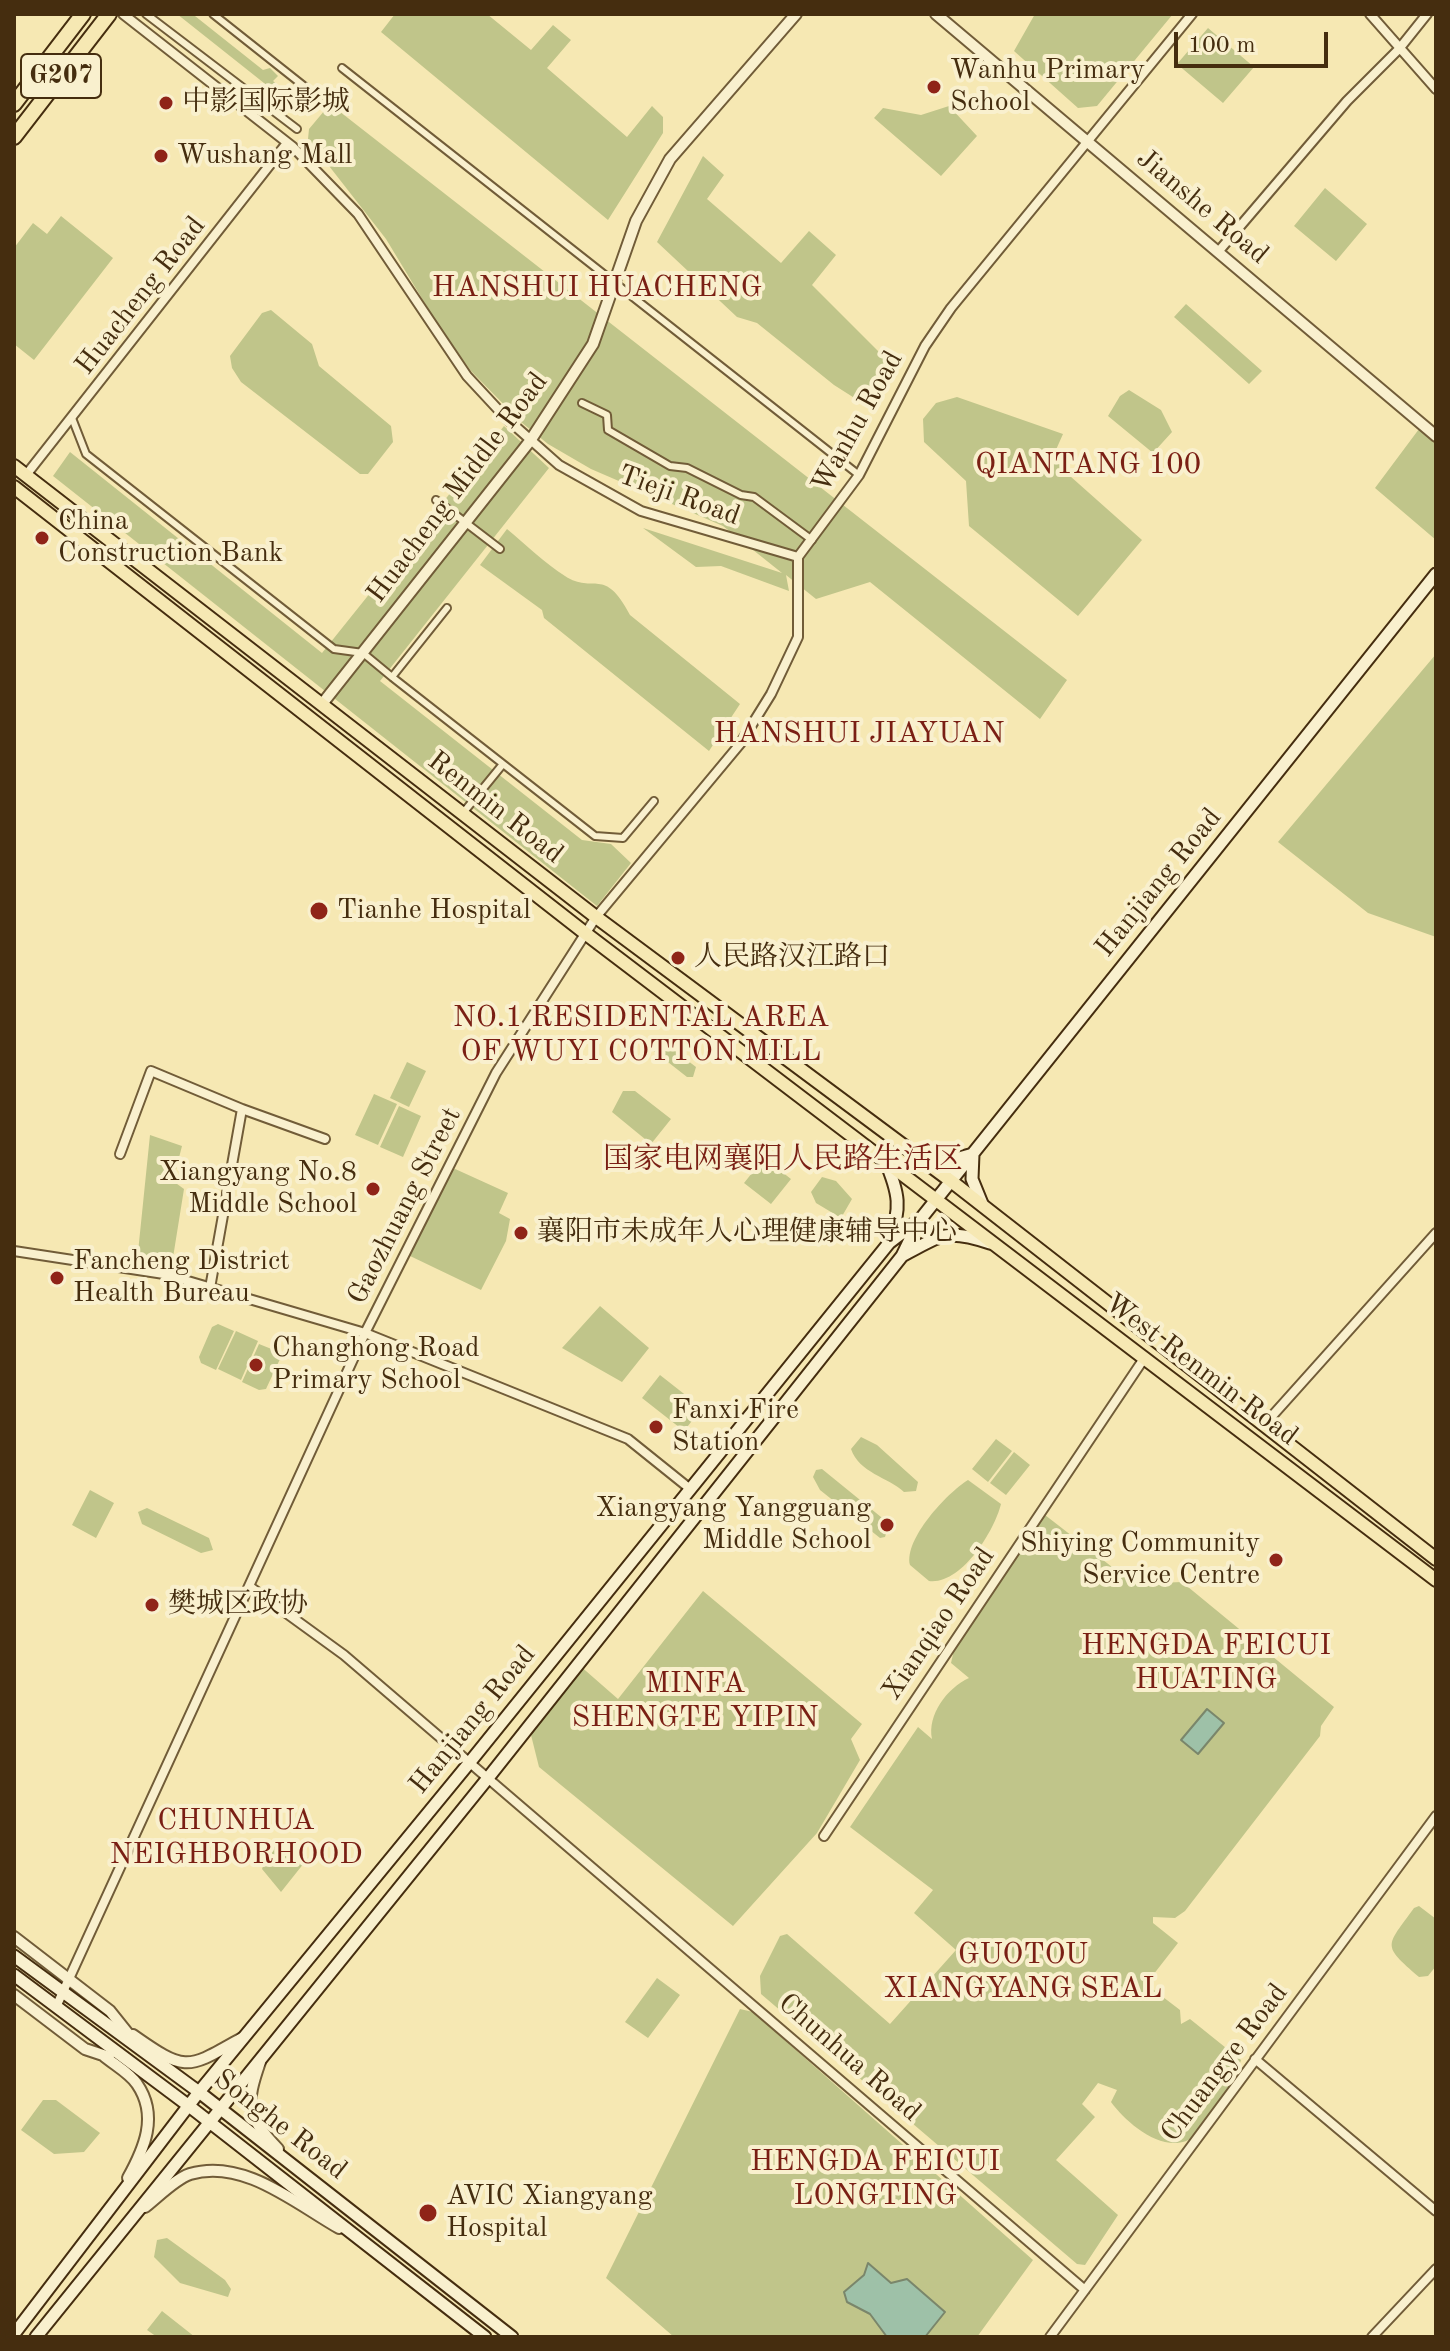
<!DOCTYPE html>
<html>
<head>
<meta charset="utf-8">
<style>
	body { margin:0 }
	#map { position:relative; width:1450px; height:2351px; overflow:hidden; background:#f6e8b3; font-family:"Old Standard TT",serif }
	canvas { display:block }
	.frame { position:absolute; inset:0; border:16px solid #452d0f; pointer-events:none }
	.scale { position:absolute; left:1174px; top:32px; width:154px; height:36px; box-sizing:border-box; border:4px solid #452d0f; border-top:0; padding-left:10px; font-size:24px; line-height:28px; white-space:nowrap; color:#452d0f; -webkit-text-stroke:6px #f9f0ce; paint-order:stroke }
</style>
</head>
<body>
<div id="map">
<canvas width="1450" height="2351"></canvas>
<div class="frame"></div>
<div class="scale">100 m</div>
</div>
<script>
const ctx = document.querySelector('canvas').getContext('2d');
ctx.lineJoin = 'round';
function fillPath(path, color) {
  ctx.fillStyle = color;
  ctx.fill(path, 'evenodd');
}
function stroke(path, color, width, dash) {
  ctx.strokeStyle = color;
  ctx.lineWidth = width;
  ctx.lineCap = dash ? 'butt' : 'round';
  ctx.setLineDash(dash || []);
  ctx.stroke(path);
}
function label(font, color, halo, rows, align = 'center') {
  ctx.font = font + ' "Old Standard TT","Noto Serif SC",serif';
  ctx.lineWidth = 8;
  ctx.setLineDash([]);
  ctx.textBaseline = 'middle';
  ctx.strokeStyle = halo;
  ctx.fillStyle = color;
  for (const [text, x, y, turn = 0] of rows) {
    ctx.save();
    ctx.translate(x, y);
    ctx.rotate((+turn || 0) * Math.PI / 180);
    ctx.textAlign = isNaN(turn) ? turn : align;
    if (halo) ctx.strokeText(text, 0, 0);
    ctx.fillText(text, 0, 0);
    ctx.restore();
  }
}
fillPath(new Path2D(`
	M177,14L195,16L263,70L270,68L278,76L273,81L292,97L297,93L306,101L298,110Z
	M395,14H487L531,50L553,25L571,40L547,68L627,137L652,106L663,117V133L608,220L381,32Z
	M1035,14H1173L1097,106L1078,108L1014,51Z
	M1208,28L1254,67L1223,103L1177,64Z
	M330,104L1067,680L1040,719L870,582L816,599L786,575L789,591L721,566L696,567L643,528L782,573L723,526L591,469L548,444L521,422L471,371L438,325L386,239L308,139L309,129Z
	M949,106L977,136L941,176L874,118L883,108L921,115Z
	M703,156L724,175L707,199L781,263L809,231L836,255L812,285L896,369L867,406L834,385L757,323L737,317L657,242Z
	M1325,188L1367,224L1336,261L1294,226Z
	M61,216L113,258L34,360L14,344V248L33,223L47,234Z
	M1186,304L1262,371L1249,384L1174,317Z
	M271,310L312,344L319,366L391,426L393,442L368,474H360L241,382L232,368L230,356L262,313Z
	M1129,390L1161,410L1172,432L1153,453L1108,416L1120,396Z
	M957,397L1063,434L1055,452L1061,468L1142,540L1078,616L969,526L966,481L924,442L923,419L936,403Z
	M1422,425L1436,438V540L1375,488Z
	M504,426L549,468L380,681L582,840L611,844L631,863L597,906L53,476L70,452L322,653Z
	M507,529C526,545 545,563 565,576C594,595 604,565 630,615L740,704L709,751L544,618L542,610L480,565Z
	M1436,654V937L1368,913L1278,842Z
	M658,1038L696,1067L693,1077H687L650,1048Z
	M407,1062L426,1071L409,1107L390,1098Z
	M623,1091H635L671,1119L651,1144L612,1112Z
	M374,1094L397,1104L378,1145L355,1135Z
	M399,1106L421,1116L403,1157L380,1147Z
	M150,1135L182,1146L173,1181L184,1189L171,1270L137,1262Z
	M764,1158L791,1179L771,1204L744,1183Z
	M453,1168L508,1193L499,1213L510,1219L506,1241L481,1290L408,1255Z
	M822,1177L836,1181L852,1199L841,1218L816,1203L811,1192Z
	M600,1306L649,1348L622,1382L562,1348Z
	M218,1324L234,1331L216,1370L201,1363L199,1357L212,1327Z
	M236,1331L258,1341L241,1380L218,1369Z
	M259,1344L279,1352L280,1359L266,1389L259,1390L242,1382Z
	M660,1375L702,1408L684,1431L642,1398Z
	M861,1437L877,1445L918,1482L916,1491L904,1492C888,1477 859,1473 851,1449Z
	M996,1439L1012,1451L988,1482L972,1469Z
	M1014,1452L1030,1465L1006,1495L990,1483Z
	M822,1469L881,1517L888,1527L885,1537L880,1538L820,1490L813,1477L816,1470Z
	M968,1480L1001,1504C994,1532 961,1585 929,1581L910,1565C904,1539 947,1493 968,1480Z
	M90,1490L114,1503L96,1538L72,1525Z
	M147,1508L209,1538L213,1550L201,1553L142,1524L138,1512Z
	M1045,1515L1134,1584L1182,1582L1334,1707L1321,1726L1320,1736L1185,1911L1175,1918L1153,1917V1923L1178,1943L1146,1984L1180,2010L1181,2024L1190,2019L1241,2060C1236,2079 1226,2092 1214,2109C1208,2117 1203,2128 1196,2135C1168,2159 1127,2124 1111,2102L1117,2090L1098,2083L1082,2104L1095,2117L1056,2160L1118,2215L1085,2265L1077,2264L761,1994L760,1976L780,1936L787,1934L890,2024L956,1950L914,1913L933,1890L850,1827L918,1727L932,1739C927,1715 947,1688 969,1678L951,1663L954,1650Z
	M703,1591L862,1724L851,1739L860,1760L817,1833L733,1926L539,1767L529,1727L578,1664L618,1699Z
	M272,1843L308,1858L281,1892L262,1869Z
	M1419,1906L1436,1919V1966L1428,1976L1419,1977C1381,1944 1386,1947 1414,1908Z
	M657,1978L680,1995L648,2038L625,2022Z
	M740,2009L753,2012L1033,2260L977,2337H674L606,2278Z
	M43,2100H56L100,2133L84,2152L54,2154L21,2130Z
	M167,2238L225,2280L231,2289L228,2297L180,2283L154,2257L157,2240Z
	M162,2311L195,2337H157L147,2330Z`), '#c0c58a');
const water = new Path2D(`
	M1207,1709L1224,1723L1198,1754L1181,1740Z
	M868,2263L891,2283L907,2279L945,2312L925,2337H887L870,2314L847,2302L844,2292L864,2275Z`);
fillPath(water, '#9ec1a8');
stroke(water, '#7a866b', 2);
const pedestrian = new Path2D(`
	M146,14L297,129
	M213,14L319,98
	M342,68L859,475
	M582,403L607,415L608,430L670,466L687,468L741,495L754,497L812,540
	M72,418L86,454L334,649L363,653L392,677
	M436,500L500,549
	M447,608L392,677L595,836L623,838L654,801
	M463,813L503,764`);
const minor = new Path2D(`
	M123,14L293,147L358,214L467,376L506,418L559,465L641,511L798,557
	M1370,14L1436,89
	M1218,252L1347,101L1399,49L1427,14
	M26,475L287,143
	M242,1109L325,1139
	M120,1154L151,1071L242,1109L210,1288
	M14,1251L164,1274L365,1333L628,1439L689,1488
	M1264,1425L1436,1233
	M249,1586L344,1655L1085,2290
	M824,1836L1145,1357
	M56,2007L365,1333L496,1073L596,917L740,744L771,694L798,637V557L859,475L925,346L951,308L1192,14
	M1255,2059L1436,2211
	M1050,2337L1436,1816
	M1372,2337L1436,2269`);
const tertiary = new Path2D(`
	M936,14L1436,436
	M322,704L530,441L593,344L636,221L670,159L796,14
	M14,1937L110,2011L134,2041
	M14,1995L85,2049L109,2057
	M133,2035C187,2073 187,2069 242,2038
	M103,2055C113,2064 130,2073 137,2084C159,2116 144,2149 128,2178
	M260,2062C245,2105 246,2115 278,2149
	M145,2207C158,2197 175,2179 190,2174C243,2158 295,2203 339,2228`);
const secondary = new Path2D(`
	M913,1152L945,1162L973,1154L972,1179L983,1206
	M885,1160C899,1193 902,1208 889,1242
	M902,1256C942,1234 947,1229 990,1243
	M14,1956L199,2092L512,2337
	M14,1975L189,2106L485,2337
	M14,2334L199,2092L470,1762L889,1243L915,1223
	M36,2337L488,1778L902,1256L919,1221L1436,574`);
const primary = new Path2D(`
	M14,466L596,917L951,1181L1436,1559
	M14,487L585,933L1436,1580`);
const trunk = new Path2D(`
	M14,104L83,14
	M14,137L109,14`);
stroke(pedestrian, '#715c38', 10);
stroke(minor, '#715c38', 12);
stroke(tertiary, '#715c38', 14);
stroke(secondary, '#452d0f', 15);
stroke(primary, '#452d0f', 16);
stroke(trunk, '#452d0f', 18);
stroke(pedestrian, '#f9f0ce', 6);
stroke(minor, '#f9f0ce', 8);
stroke(tertiary, '#f9f0ce', 10);
stroke(secondary, '#f9f0ce', 11);
stroke(primary, '#f6e8b3', 12);
stroke(trunk, '#f6e8b3', 14);
for (const [x, y, r, color] of [
	[934,87,8,"#8f2418"],
	[166,103,8,"#8f2418"],
	[161,156,8,"#8f2418"],
	[42,538,8,"#8f2418"],
	[319,911,10,"#8f2418"],
	[678,958,8,"#8f2418"],
	[373,1189,8,"#8f2418"],
	[521,1233,8,"#8f2418"],
	[57,1278,8,"#8f2418"],
	[256,1365,8,"#8f2418"],
	[656,1427,8,"#8f2418"],
	[887,1525,8,"#8f2418"],
	[1276,1560,8,"#8f2418"],
	[152,1605,8,"#8f2418"],
	[428,2213,10,"#8f2418"]
]) {
  const dot = new Path2D();
  dot.arc(x, y, r, 0, 2 * Math.PI);
  ctx.fillStyle = color;
  ctx.fill(dot);
  stroke(dot, '#f9f0ce', 3);
}
for (const [x, y, w] of [
	[61,76,80]
]) {
  const box = new Path2D();
  box.roundRect(x - w / 2, y - 22, w, 44, 6);
  ctx.fillStyle = '#f9f0ce';
  ctx.fill(box);
  stroke(box, '#452d0f', 2);
}
label('bold 26px', '#452d0f', null, [
	["G207",61,76]
]);
label('28px', '#452d0f', '#f9f0ce', [
	["Wanhu Primary",950,71],
	["School",950,103],
	["中影国际影城",182,103],
	["Wushang Mall",177,156],
	["China",58,522],
	["Construction Bank",58,554],
	["Tianhe Hospital",337,911],
	["人民路汉江路口",694,958],
	["Xiangyang No.8",357,1173,"right"],
	["Middle School",357,1205,"right"],
	["襄阳市未成年人心理健康辅导中心",537,1233],
	["Fancheng District",73,1262],
	["Health Bureau",73,1294],
	["Changhong Road",272,1349],
	["Primary School",272,1381],
	["Fanxi Fire",672,1411],
	["Station",672,1443],
	["Xiangyang Yangguang",871,1509,"right"],
	["Middle School",871,1541,"right"],
	["Shiying Community",1260,1544,"right"],
	["Service Centre",1260,1576,"right"],
	["樊城区政协",168,1605],
	["AVIC Xiangyang",446,2197],
	["Hospital",446,2229]
], 'left');
label('28px', '#452d0f', '#f9f0ce', [
	["Jianshe Road",1202,207,40],
	["Huacheng Road",141,296,-52],
	["Wanhu Road",858,422,-61],
	["Huacheng Middle Road",458,488,-53],
	["Tieji Road",679,496,20],
	["Renmin Road",495,808,38],
	["Hanjiang Road",1159,883,-51],
	["Gaozhuang Street",405,1206,-63],
	["West Renmin Road",1201,1370,37],
	["Xianqiao Road",939,1624,-56],
	["Hanjiang Road",473,1720,-51],
	["Chunhua Road",849,2058,41],
	["Chuangye Road",1225,2063,-53],
	["Songhe Road",280,2125,38]
]);
label('30px', '#7a1f14', '#f9f0ce', [
	["HANSHUI HUACHENG",597,288],
	["QIANTANG 100",1088,465],
	["HANSHUI JIAYUAN",859,734],
	["NO.1 RESIDENTAL AREA",641,1018],
	["OF WUYI COTTON MILL",641,1052],
	["国家电网襄阳人民路生活区",783,1160],
	["HENGDA FEICUI",1206,1646],
	["HUATING",1206,1680],
	["MINFA",695,1684],
	["SHENGTE YIPIN",695,1718],
	["CHUNHUA",236,1821],
	["NEIGHBORHOOD",236,1855],
	["GUOTOU",1023,1955],
	["XIANGYANG SEAL",1023,1989],
	["HENGDA FEICUI",875,2162],
	["LONGTING",875,2196]
]);
</script>
</body>
</html>
